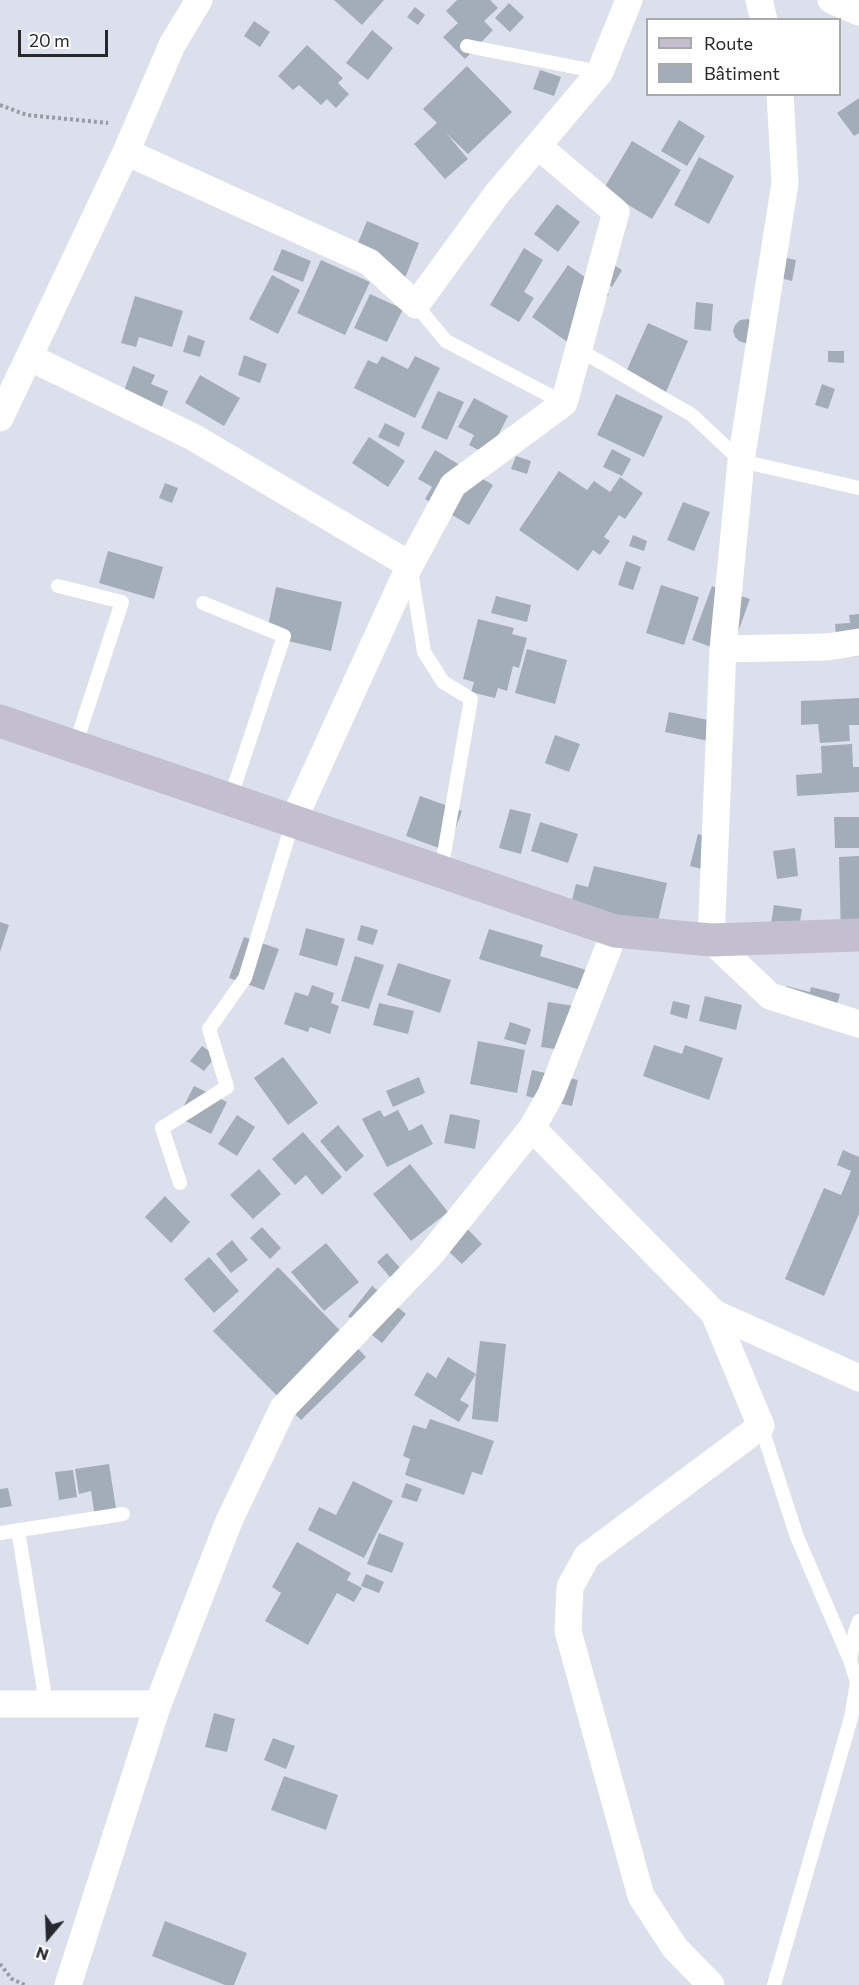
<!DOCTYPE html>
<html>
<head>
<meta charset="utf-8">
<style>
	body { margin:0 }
	#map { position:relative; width:859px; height:1985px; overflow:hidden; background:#dce0ed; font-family:Commissioner,sans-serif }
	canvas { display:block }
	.legend { position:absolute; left:646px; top:18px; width:195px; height:78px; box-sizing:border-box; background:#fff; border:2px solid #a9a9ab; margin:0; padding:8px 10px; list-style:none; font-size:18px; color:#28292e }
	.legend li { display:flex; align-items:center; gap:12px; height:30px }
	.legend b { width:30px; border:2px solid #a9a9ab }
	.north { position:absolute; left:18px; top:1907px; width:60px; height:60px; -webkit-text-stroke:4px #fff; paint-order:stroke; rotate:199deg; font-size:16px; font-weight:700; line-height:24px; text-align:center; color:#28292e }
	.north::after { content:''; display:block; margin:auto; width:21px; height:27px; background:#28292e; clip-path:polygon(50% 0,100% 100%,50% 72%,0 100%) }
	.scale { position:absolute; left:18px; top:30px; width:90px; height:27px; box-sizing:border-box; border:3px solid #28292e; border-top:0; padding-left:8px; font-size:18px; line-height:21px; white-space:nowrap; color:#28292e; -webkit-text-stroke:4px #fff; paint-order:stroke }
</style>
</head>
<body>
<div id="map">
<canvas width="859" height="1985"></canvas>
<ul class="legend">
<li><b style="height:8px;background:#c3bfcf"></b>Route</li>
<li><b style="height:16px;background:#a3adb7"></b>Bâtiment</li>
</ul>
<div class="north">N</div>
<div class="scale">20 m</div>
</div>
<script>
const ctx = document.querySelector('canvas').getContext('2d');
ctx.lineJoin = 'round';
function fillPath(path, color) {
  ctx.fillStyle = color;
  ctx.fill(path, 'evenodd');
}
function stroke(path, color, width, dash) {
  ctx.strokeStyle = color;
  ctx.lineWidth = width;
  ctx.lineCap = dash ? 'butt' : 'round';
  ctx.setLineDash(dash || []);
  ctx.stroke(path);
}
fillPath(new Path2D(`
	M334,0H384L362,25Z
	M457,0H490L498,8L484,21L493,30L465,59L443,37L458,23L446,11Z
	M509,3L524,17L510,32L495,18Z
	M415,7L425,15L418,25L407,17Z
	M254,21L270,32L260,47L244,36Z
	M372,30L393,48L368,80L346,63Z
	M307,45L343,78L338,83L349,94L336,108L327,99L321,105L299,85L293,90L278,76Z
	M467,66L512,112L468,154L446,133L468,159L445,179L414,144L437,123L423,109Z
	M540,70L561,77L554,96L533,89Z
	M859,98V133L854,136L837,113Z
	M679,120L705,136L687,166L661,151Z
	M632,141L681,170L652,219L603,190Z
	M699,157L734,176L709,224L674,205Z
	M557,204L580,222L558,252L534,234Z
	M367,221L419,243L403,283L350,262Z
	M524,248L543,260L524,292L534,298L519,322L490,305Z
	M282,249L311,261L303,282L273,270Z
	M768,254L796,260L792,281L764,274Z
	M321,260L370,282L345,335L297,313Z
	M609,262L622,270L612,287L599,279Z
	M568,265L609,294L573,346L532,317Z
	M272,275L300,290L278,334L249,319Z
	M370,294L403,309L387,342L354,328Z
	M135,296L183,311L172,347L139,337L136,347L121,343Z
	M696,302L713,304L711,331L694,329Z
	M748,319L756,326L751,342L745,343L739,341L735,337L733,331L735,325L740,320Z
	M648,323L688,341L666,392L625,374Z
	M188,335L205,341L200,357L183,352Z
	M828,351H844V363L828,362Z
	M244,355L267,364L260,383L238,375Z
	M382,356L408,369L415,356L440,368L415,418L354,388L368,360L377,364Z
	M133,366L155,375L151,384L168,391L159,414L121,399Z
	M200,375L240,398L224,426L185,403Z
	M822,384L835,389L828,409L815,405Z
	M438,391L464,402L447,440L421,428Z
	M616,394L663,416L644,457L597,435Z
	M474,398L508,416L488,455L469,445L474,435L458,427Z
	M385,423L405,433L399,447L378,437Z
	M369,437L405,461L388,487L352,463Z
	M612,449L631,459L622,476L603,467Z
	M435,450L493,485L469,525L425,499L432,487L418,479Z
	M516,456L531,461L527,474L511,469Z
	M559,471L587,490L594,481L610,492L620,477L643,493L625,519L619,515L604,537L610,541L600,555L593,550L578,571L519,530Z
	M165,483L178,488L172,503L159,498Z
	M683,502L710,512L694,551L667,540Z
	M633,535L647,541L644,551L629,546Z
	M108,551L163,567L154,599L99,583Z
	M626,561L641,567L633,590L618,585Z
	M661,585L699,597L684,645L646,633Z
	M712,586L750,599L730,654L692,640Z
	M276,587L342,602L331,651L266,636Z
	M496,596L531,605L527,622L491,613Z
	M859,614V656L838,658L835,624L850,623L849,615Z
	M478,619L514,628L512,634L527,638L519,668L513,666L507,691L498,688L495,698L471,692L474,682L463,679Z
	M527,649L567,660L555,704L515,693Z
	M859,698V725H849L850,741L820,743L818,724L801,725V701Z
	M669,712L713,721L709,741L665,732Z
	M555,735L580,744L569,772L545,763Z
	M852,744L853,767H859V792L797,796L796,775L822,773L821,746Z
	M420,796L462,811L447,851L406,836Z
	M510,809L531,814L521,854L499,848Z
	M834,817H859V848H835Z
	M540,822L578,834L568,863L531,851Z
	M698,834L726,842L717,873L690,866Z
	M795,848L798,876L777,879L773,851Z
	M859,856V935L841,936L839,857Z
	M594,866L667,883L657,925L571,904L576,884L588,887Z
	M774,905L802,909L798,935L770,930Z
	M0,922L9,925L0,952Z
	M361,925L378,930L373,945L357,940Z
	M306,928L345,939L337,966L299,955Z
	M489,929L543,945L540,956L593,972L587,992L479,959Z
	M244,937L279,949L264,990L229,978Z
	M355,956L384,965L369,1009L341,1001Z
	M398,963L451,980L440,1013L387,995Z
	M312,985L334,993L331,1003L339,1006L330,1034L310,1027L308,1032L284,1024L295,992L308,996Z
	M786,986L810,992L811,987L840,994L833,1019L781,1005Z
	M705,996L742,1005L736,1030L699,1021Z
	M673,1001L690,1005L687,1019L670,1014Z
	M548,1002L582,1007L576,1052L541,1047Z
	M379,1003L414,1011L408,1034L373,1025Z
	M510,1022L531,1029L526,1045L504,1039Z
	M478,1041L525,1050L517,1093L470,1084Z
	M654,1045L682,1054L685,1045L723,1058L709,1100L643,1076Z
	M202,1046L216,1056L204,1071L190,1061Z
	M283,1057L318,1103L288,1125L254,1078Z
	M532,1070L578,1080L572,1106L526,1096Z
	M419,1077L425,1093L393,1107L386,1091Z
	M194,1086L227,1102L211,1134L178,1117Z
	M380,1110L384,1117L398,1110L409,1131L422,1124L433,1144L387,1167L362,1119Z
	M450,1114L480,1120L475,1149L444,1143Z
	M237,1115L255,1127L237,1156L218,1144Z
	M338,1125L364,1156L346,1172L320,1141Z
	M303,1132L342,1177L322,1195L306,1175L295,1185L272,1159Z
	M843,1150L859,1157V1214L824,1296L785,1279L824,1188L841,1195L851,1171L837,1165Z
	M410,1164L448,1212L411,1241L373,1194Z
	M259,1169L281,1194L253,1219L230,1195Z
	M165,1196L190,1222L171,1243L145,1217Z
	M455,1216L482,1244L462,1264L447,1250Z
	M262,1227L281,1248L270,1259L250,1238Z
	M232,1240L248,1260L231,1273L216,1254Z
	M326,1243L359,1282L324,1311L291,1272Z
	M387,1253L407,1276L397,1285L377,1262Z
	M209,1257L239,1291L214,1313L184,1279Z
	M278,1267L366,1357L301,1420L213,1331Z
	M372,1286L406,1314L382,1343L348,1316Z
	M480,1341L506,1344L498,1422L472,1419L476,1374L460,1400L469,1405L459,1422L414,1395L427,1372L436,1378L448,1357L476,1374Z
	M430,1419L494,1441L482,1475L472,1472L464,1495L405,1475L410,1459L403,1456L413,1425L426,1429Z
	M109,1464L118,1521L96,1524L91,1491L79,1494L75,1469Z
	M73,1470L77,1497L59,1500L55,1472Z
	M353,1481L393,1501L364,1558L308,1530L319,1507L336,1515Z
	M406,1483L422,1489L417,1502L401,1497Z
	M8,1488L12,1506L0,1508V1489Z
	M379,1533L404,1543L392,1573L367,1564Z
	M297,1542L351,1573L347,1580L362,1588L354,1602L337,1593L308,1645L265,1621L281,1593L272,1587Z
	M366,1574L384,1582L379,1593L361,1586Z
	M214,1713L235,1719L227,1752L205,1747Z
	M273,1738L295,1746L286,1769L264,1760Z
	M284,1776L338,1795L326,1830L271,1810Z
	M165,1921L247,1953L234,1985H225L152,1956Z`), '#a3adb7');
stroke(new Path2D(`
	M0,105L27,115L108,123
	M0,1964L12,1979L25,1985`), '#989ba5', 4, [3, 3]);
stroke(new Path2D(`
	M467,46L600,72
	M416,305L446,341L564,403
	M578,349L692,415L741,461L859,488
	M411,571L424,652L443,682L471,699L441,871
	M58,586L122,602L75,746
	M203,603L284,636L230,799
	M180,1183L162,1128L227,1087L209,1029L245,978L293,821
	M761,1426L797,1537L850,1660
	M18,1530L46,1703
	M0,1533L123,1514
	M774,1985L851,1718L857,1682L850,1660L855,1632L859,1621`), '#fff', 14);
stroke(new Path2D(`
	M759,0L764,20
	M831,0L859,12
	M780,94L785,183L741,461L723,649L711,940L770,996L859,1024
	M126,152L369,262L416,305L496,195L600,72L629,0
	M29,357L193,437L410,565
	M0,418L126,152L172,45L199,0
	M723,649L827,647L859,642
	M293,821L410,565L453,485L564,403L616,212L538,146
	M532,1128L714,1313L761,1426L587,1556L570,1587L568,1631L641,1896L675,1948L711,1985
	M714,1313L859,1378
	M0,1704H158
	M68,1985L158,1704L229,1521L283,1408L431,1254L532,1128L551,1094L615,931`), '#fff', 27);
stroke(new Path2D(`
	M0,721L615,931L711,940L859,935`), '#c3bfcf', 33);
</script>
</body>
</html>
